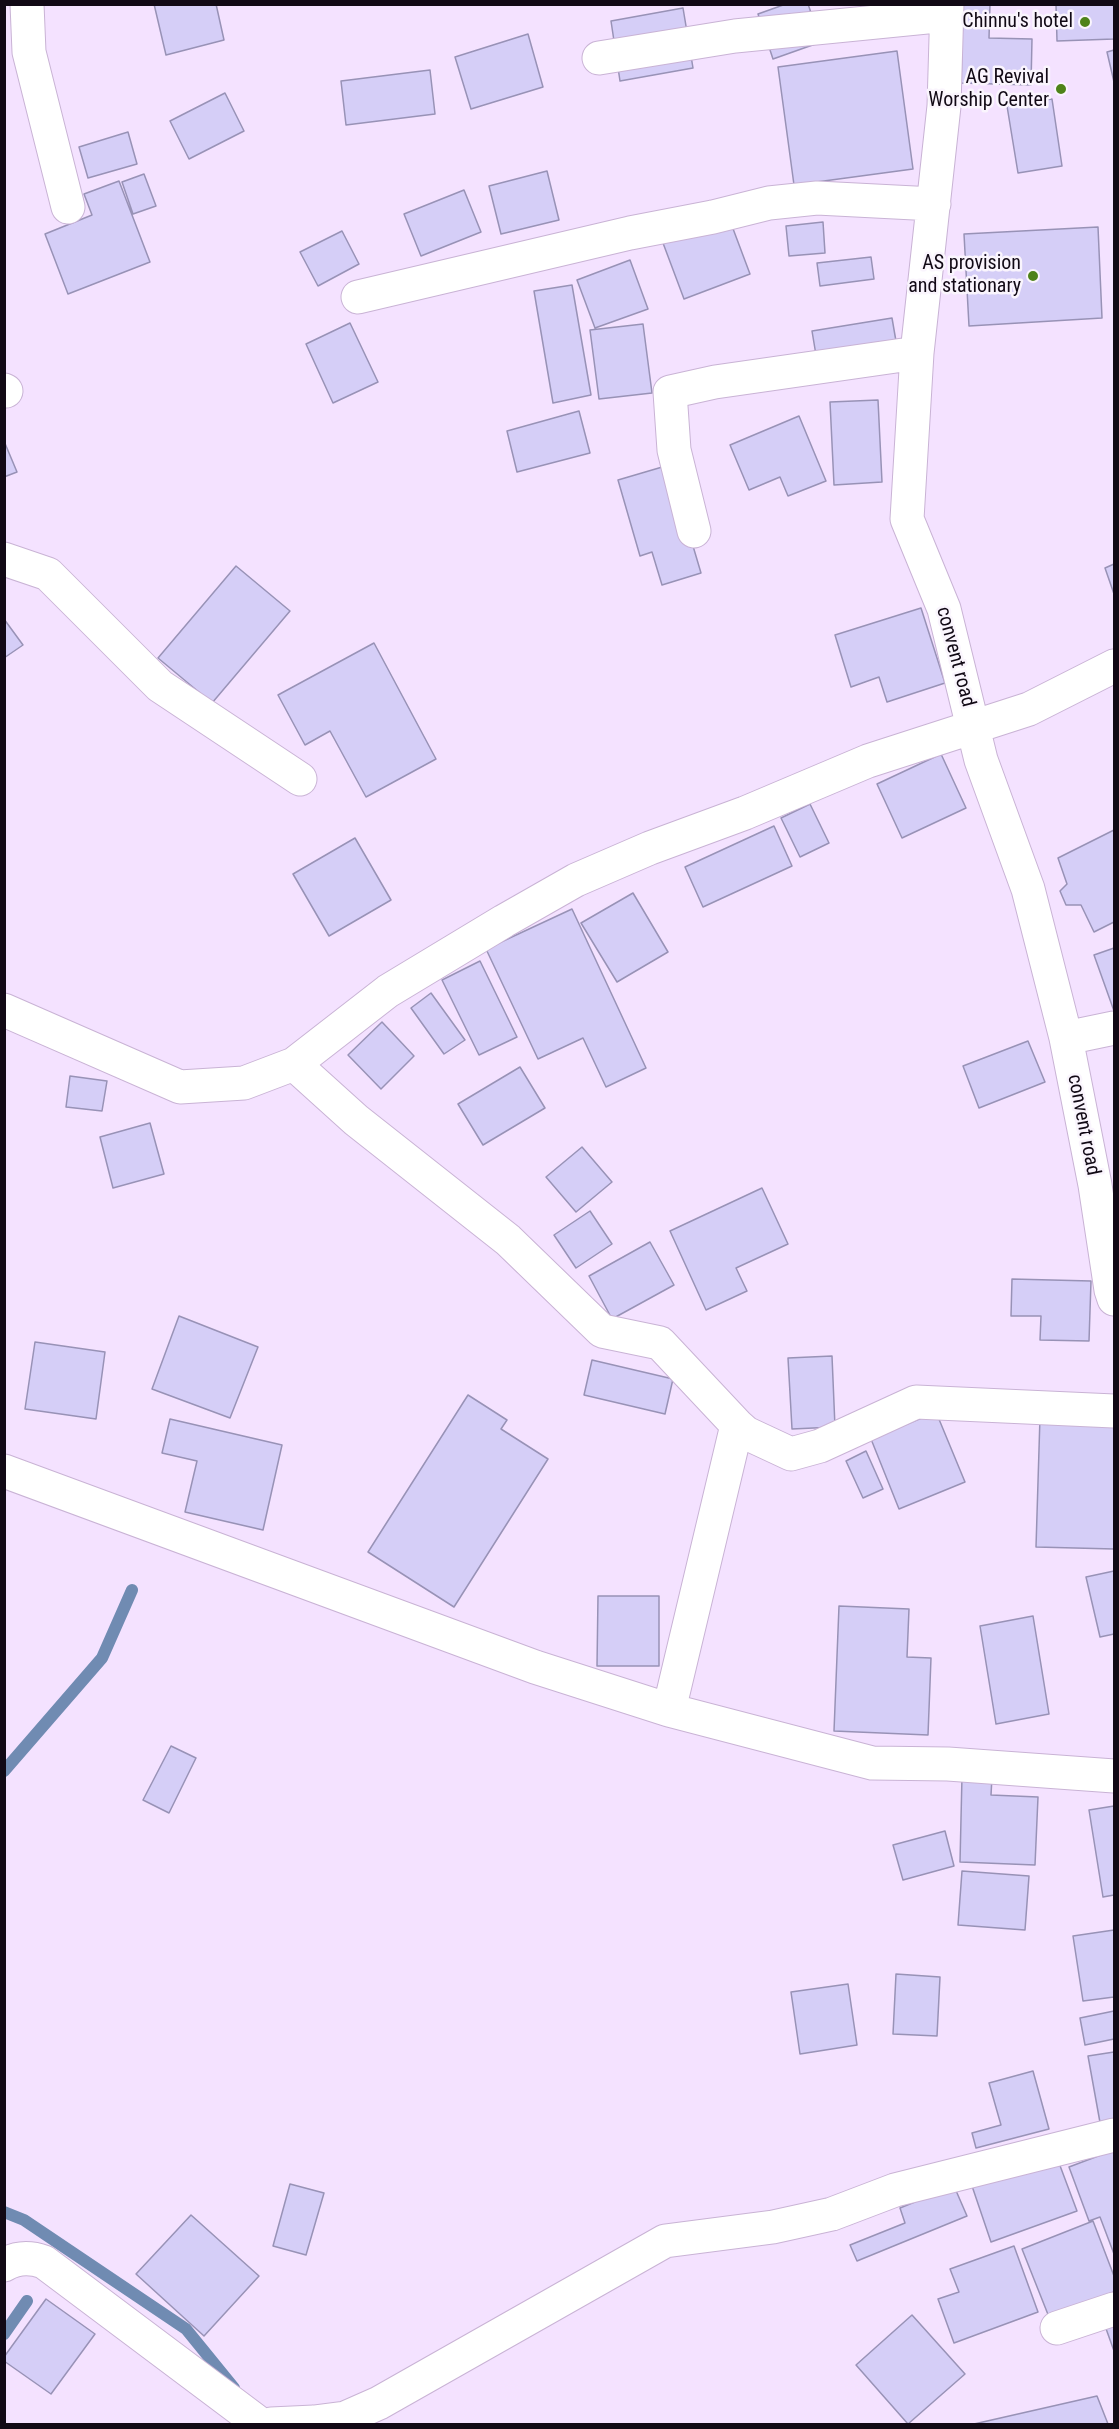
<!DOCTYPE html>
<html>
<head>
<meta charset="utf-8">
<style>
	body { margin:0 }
	#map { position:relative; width:1119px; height:2429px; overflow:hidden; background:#f4e2ff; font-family:"Roboto Condensed",sans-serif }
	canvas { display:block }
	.frame { position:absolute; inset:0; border:6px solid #110915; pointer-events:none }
</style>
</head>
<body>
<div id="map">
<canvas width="1119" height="2429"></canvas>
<div class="frame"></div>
</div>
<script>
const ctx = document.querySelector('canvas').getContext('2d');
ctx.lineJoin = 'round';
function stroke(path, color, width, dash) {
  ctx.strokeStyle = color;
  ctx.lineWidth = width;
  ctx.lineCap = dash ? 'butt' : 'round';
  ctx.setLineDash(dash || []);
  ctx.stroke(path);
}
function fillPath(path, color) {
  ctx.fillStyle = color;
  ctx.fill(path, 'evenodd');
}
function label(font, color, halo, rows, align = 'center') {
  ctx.font = font + ' "Roboto Condensed",sans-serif';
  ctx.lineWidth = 5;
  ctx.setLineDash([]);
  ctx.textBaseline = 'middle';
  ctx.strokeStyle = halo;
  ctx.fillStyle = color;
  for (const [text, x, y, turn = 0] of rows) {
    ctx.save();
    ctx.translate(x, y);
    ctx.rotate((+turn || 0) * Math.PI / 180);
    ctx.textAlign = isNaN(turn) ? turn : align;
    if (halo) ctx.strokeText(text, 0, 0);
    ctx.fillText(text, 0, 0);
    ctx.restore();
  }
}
stroke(new Path2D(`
	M4,1771L102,1658L132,1590
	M4,2212L24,2220L186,2329L234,2388
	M4,2334L27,2301`), '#708bb2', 12);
const building = new Path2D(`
	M154,4H216L224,40L166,55Z
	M786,4H808L821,42L773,59L758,14Z
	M963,4H990L989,38L1032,39L1031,85L961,83Z
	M1114,4V39L1057,41L1056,5Z
	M683,8L693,68L620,81L611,21Z
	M528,34L543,87L471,109L455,57Z
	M1114,50V82L1107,52Z
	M897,51L913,169L794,185L778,67Z
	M430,70L435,114L346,125L341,81Z
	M225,93L244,131L189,159L170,121Z
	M1052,99L1062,166L1018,173L1007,106Z
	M128,132L137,164L88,178L79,147Z
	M547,171L559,220L501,234L489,186Z
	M144,174L156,206L133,214L122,182Z
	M119,181L150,262L68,294L45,234L92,215L84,194Z
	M464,190L481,232L421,256L404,214Z
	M729,218L750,274L684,299L663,243Z
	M823,222L825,253L789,256L786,226Z
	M1098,227L1102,318L969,326L964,234Z
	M342,231L359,264L318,286L300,252Z
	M871,257L874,279L820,286L817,263Z
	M630,260L648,309L595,328L577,280Z
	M572,285L591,395L553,403L534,291Z
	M892,318L897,347L817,361L812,331Z
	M350,323L378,382L333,403L306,344Z
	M643,324L652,393L599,399L590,330Z
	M878,400L882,482L834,485L830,402Z
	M579,411L590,453L517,472L507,431Z
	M799,416L826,481L788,496L780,477L749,490L730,445Z
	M4,441L17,472L4,477Z
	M669,465L701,573L662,585L652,552L640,556L618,480Z
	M1114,564V594L1105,568Z
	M236,566L290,611L212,703L158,658Z
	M921,608L945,683L887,702L879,677L851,687L835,635Z
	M4,619L23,645L4,658Z
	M374,643L436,759L366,797L330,731L305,745L278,695Z
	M941,754L966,808L902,838L877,784Z
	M810,804L829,843L800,857L781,818Z
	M774,826L792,866L703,907L685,867Z
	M1114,830V922L1094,932L1081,905H1066L1060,891L1067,884L1058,858Z
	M355,838L391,900L329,936L293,874Z
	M633,893L668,952L617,982L581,923Z
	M572,909L646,1068L606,1087L583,1038L538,1059L486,949Z
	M1114,948V1011L1094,955Z
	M480,961L517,1037L479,1055L442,980Z
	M431,993L465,1040L444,1054L411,1008Z
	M382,1022L414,1056L381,1089L348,1055Z
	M1028,1041L1045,1082L979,1108L963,1066Z
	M520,1067L545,1108L483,1145L458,1104Z
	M70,1076L107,1081L102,1111L66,1107Z
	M150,1123L164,1174L113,1188L100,1137Z
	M582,1147L612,1182L576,1212L546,1177Z
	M762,1188L788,1244L736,1268L747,1291L706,1310L670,1231Z
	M590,1211L612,1244L576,1268L554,1235Z
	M650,1242L674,1285L612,1319L589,1276Z
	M1012,1279L1091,1281L1089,1341L1040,1340L1041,1316H1011Z
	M179,1316L258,1347L230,1418L152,1389Z
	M35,1342L105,1352L96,1419L25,1409Z
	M832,1356L835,1427L792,1429L788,1358Z
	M592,1360L673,1379L665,1414L584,1395Z
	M468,1395L507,1420L501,1429L548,1459L454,1607L368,1552Z
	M936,1412L965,1482L899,1509L871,1439Z
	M1040,1417L1114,1419V1549L1036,1547Z
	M170,1419L282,1445L263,1530L185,1512L197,1461L162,1453Z
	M866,1451L883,1489L863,1498L846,1461Z
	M1114,1571V1634L1100,1637L1086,1577Z
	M598,1596H659V1666H597Z
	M839,1606L909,1609L907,1657L931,1658L928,1735L834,1731Z
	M1033,1616L1049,1714L996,1724L980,1626Z
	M171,1746L196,1758L169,1813L143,1800Z
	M962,1776L992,1777L991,1795L1038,1797L1035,1865L960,1862Z
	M1114,1806V1895L1103,1897L1089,1810Z
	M945,1831L954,1866L903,1880L893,1845Z
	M962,1871L1029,1876L1025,1930L958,1925Z
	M1114,1930V1997L1083,2001L1073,1936Z
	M896,1974L940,1977L937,2036L893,2034Z
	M848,1984L857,2045L800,2054L791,1992Z
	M1114,2011V2039L1085,2045L1080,2018Z
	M1114,2052V2126L1101,2128L1088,2056Z
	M1033,2071L1049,2129L976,2148L972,2133L1001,2125L989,2083Z
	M1114,2150V2254L1100,2217L1089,2221L1069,2167Z
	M1056,2155L1077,2211L991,2242L972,2186Z
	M290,2184L324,2193L306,2255L273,2246Z
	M954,2186L967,2216L857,2261L850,2245L905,2223L900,2208Z
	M191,2215L259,2276L204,2336L136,2274Z
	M1093,2221L1114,2276V2292L1049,2317L1022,2249Z
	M1014,2246L1038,2312L954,2343L938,2299L959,2292L950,2269Z
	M46,2299L95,2334L51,2394L4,2361V2357Z
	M912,2315L965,2374L908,2424L856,2365Z
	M1114,2319V2351L1104,2323Z
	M1097,2396L1108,2424H974Z`);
fillPath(building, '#d5cef7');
stroke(building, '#9892b6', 1.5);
const minor = new Path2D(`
	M27,4L29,52L68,207
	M947,4L944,106L917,353L907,519L944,609L981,760L1028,889L1066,1038L1095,1185L1111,1290L1114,1299
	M599,58L735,36L947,15
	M358,297L630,233L713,217L769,203L817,198L934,204
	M4,390L6,391
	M694,531L674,450L670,392L715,382L917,353
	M4,559L48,574L160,686L300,779
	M4,1010L180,1087L244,1083L294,1064L388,991L504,921L576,880L650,848L745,813L868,761L1029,709L1114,666
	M1066,1038L1114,1028
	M294,1064L356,1120L508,1240L602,1331L660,1343L737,1425
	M4,1471L535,1667L669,1710L737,1425L746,1433L791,1454L820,1446L916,1402L1114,1411
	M669,1710L872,1763L948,1764L1114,1776
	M4,2265C17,2257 30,2257 44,2262L260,2424
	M1057,2328L1114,2309
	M271,2424L314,2422L345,2418L379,2403L665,2241L773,2227L832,2214L895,2190L1114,2135`);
stroke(minor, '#c9b3d5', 35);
stroke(minor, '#fff', 33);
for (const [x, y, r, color] of [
	[1085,22,6,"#4e8319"],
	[1061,89,6,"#4e8319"],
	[1033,276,6,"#4e8319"]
]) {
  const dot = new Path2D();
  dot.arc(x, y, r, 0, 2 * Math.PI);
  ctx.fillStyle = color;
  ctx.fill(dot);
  stroke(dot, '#faf5fd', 2);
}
label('20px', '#110915', '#faf5fd', [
	["Chinnu's hotel",1073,22],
	["AG Revival",1049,78],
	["Worship Center",1049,101],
	["AS provision",1021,264],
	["and stationary",1021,287]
], 'right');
label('20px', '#110915', '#faf5fd', [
	["convent road",955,657,75],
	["convent road",1083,1125,79]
]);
</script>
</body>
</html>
